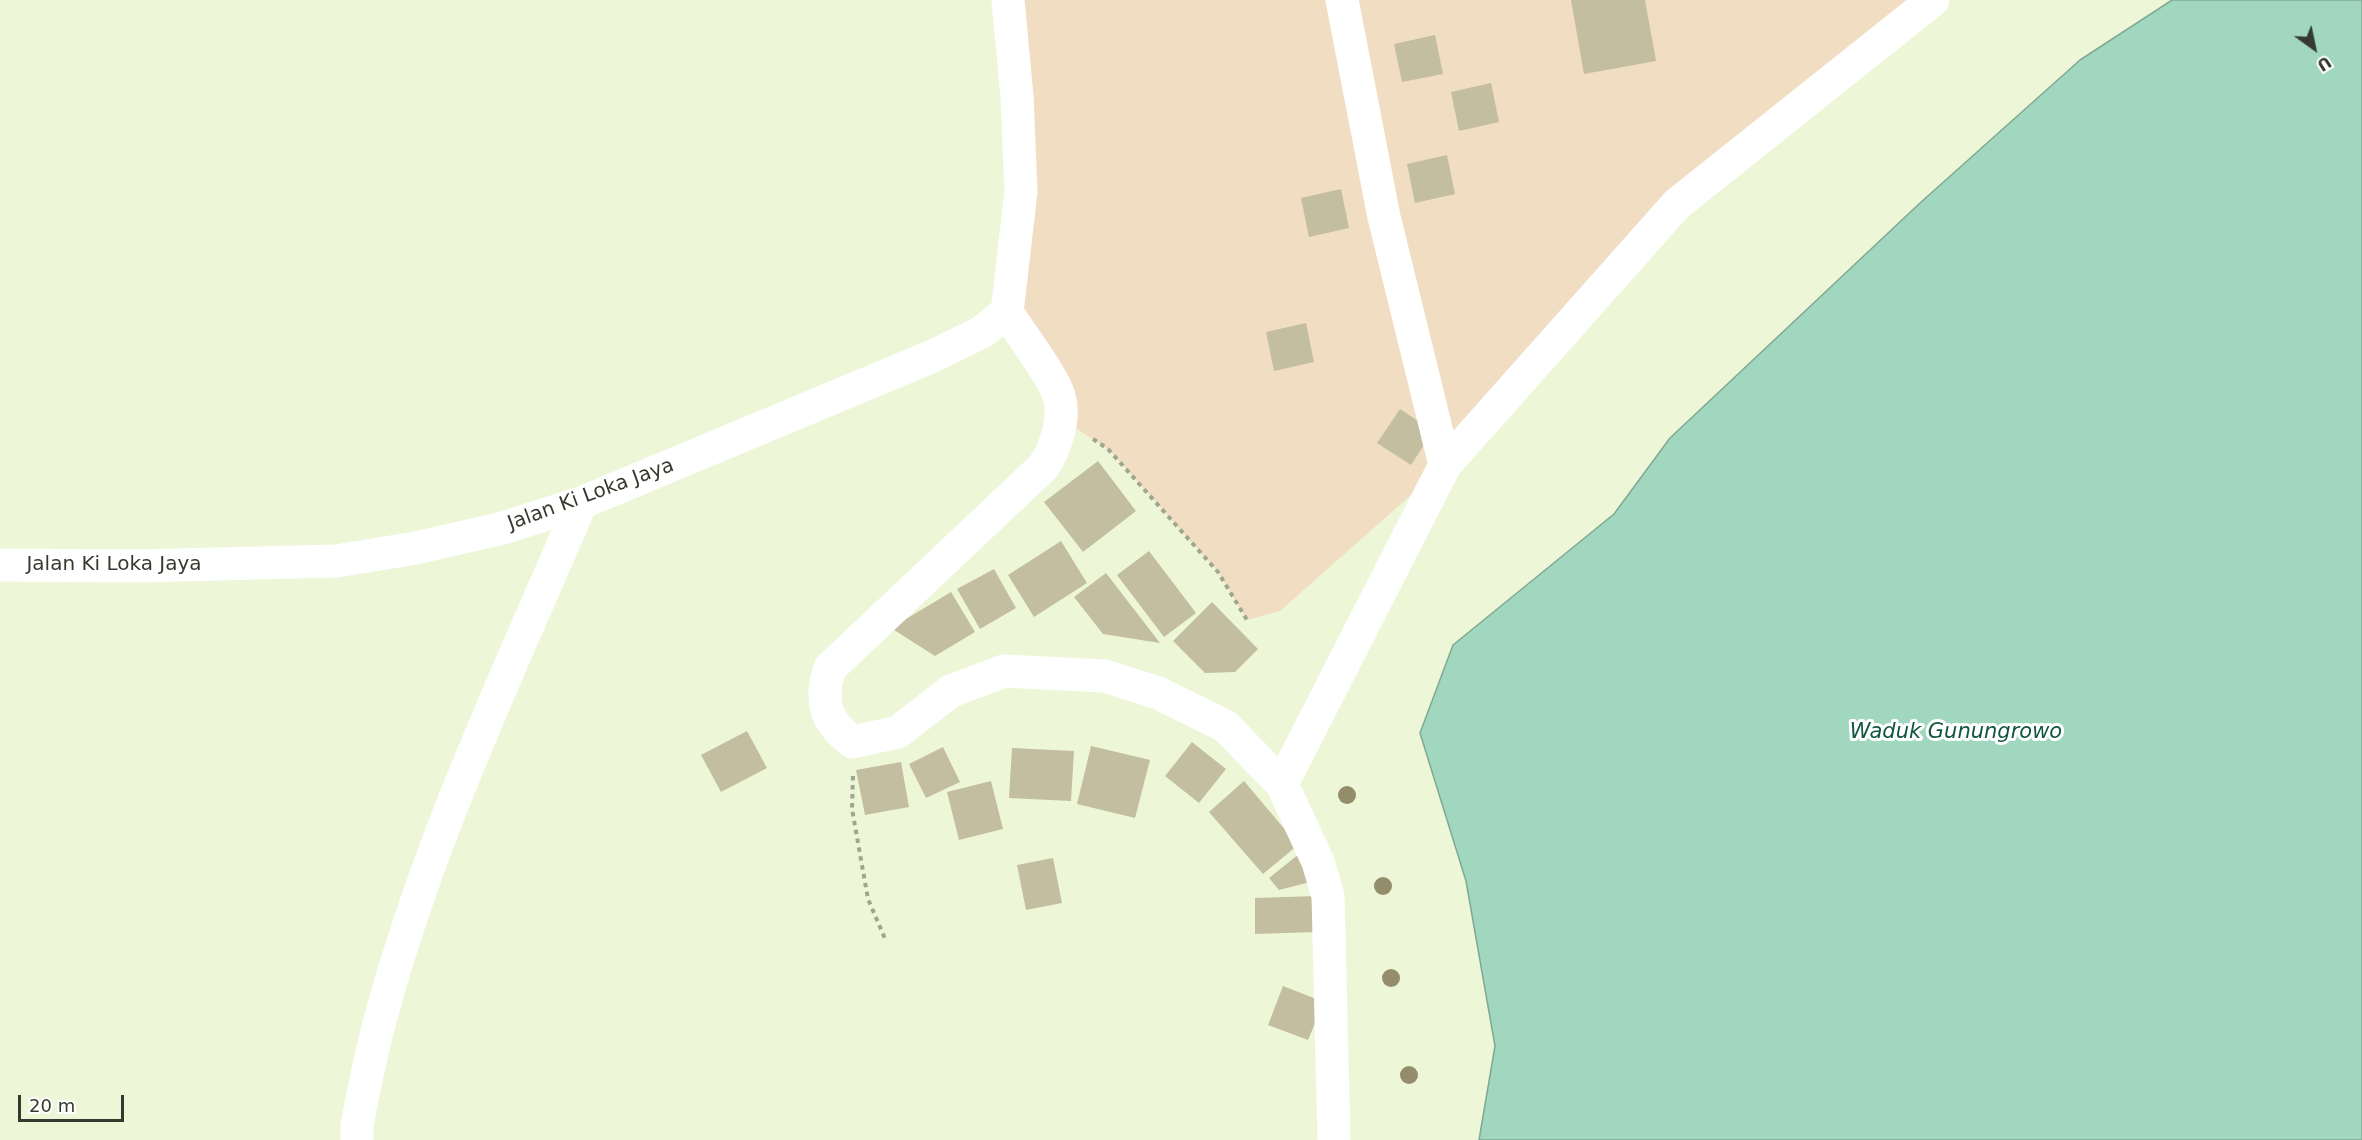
<!DOCTYPE html>
<html>
<head>
<meta charset="utf-8">
<style>
	body { margin:0 }
	#map { position:relative; width:2362px; height:1140px; overflow:hidden; background:#edf7d8; font-family:"DejaVu Sans",sans-serif }
	canvas { display:block }
	.north { position:absolute; left:2284px; top:18px; width:60px; height:60px; -webkit-text-stroke:4px #fff; paint-order:stroke; rotate:147deg; font-size:16px; font-weight:700; line-height:24px; text-align:center; color:#363a2e }
	.north::after { content:''; display:block; margin:auto; width:21px; height:27px; background:#363a2e; clip-path:polygon(50% 0,100% 100%,50% 72%,0 100%) }
	.scale { position:absolute; left:18px; top:1095px; width:106px; height:27px; box-sizing:border-box; border:3px solid #363a2e; border-top:0; padding-left:8px; font-size:18px; line-height:21px; white-space:nowrap; color:#363a2e; -webkit-text-stroke:4px #fff; paint-order:stroke }
</style>
</head>
<body>
<div id="map">
<canvas width="2362" height="1140"></canvas>
<div class="north">U</div>
<div class="scale">20 m</div>
</div>
<script>
const ctx = document.querySelector('canvas').getContext('2d');
ctx.lineJoin = 'round';
function fillPath(path, color) {
  ctx.fillStyle = color;
  ctx.fill(path, 'evenodd');
}
function stroke(path, color, width, dash) {
  ctx.strokeStyle = color;
  ctx.lineWidth = width;
  ctx.lineCap = dash ? 'butt' : 'round';
  ctx.setLineDash(dash || []);
  ctx.stroke(path);
}
function label(font, color, halo, rows, align = 'center') {
  ctx.font = font + ' "DejaVu Sans",sans-serif';
  ctx.lineWidth = 6;
  ctx.setLineDash([]);
  ctx.textBaseline = 'middle';
  ctx.strokeStyle = halo;
  ctx.fillStyle = color;
  for (const [text, x, y, turn = 0] of rows) {
    ctx.save();
    ctx.translate(x, y);
    ctx.rotate((+turn || 0) * Math.PI / 180);
    ctx.textAlign = isNaN(turn) ? turn : align;
    if (halo) ctx.strokeText(text, 0, 0);
    ctx.fillText(text, 0, 0);
    ctx.restore();
  }
}
fillPath(new Path2D(`
	M1008,0H1933L1677,204L1445,465L1280,611L1247,620L1218,572L1108,449L1060,418L1007,312Z`), '#f1ddc2');
const water = new Path2D(`
	M2172,0H2362V1140H1479L1495,1046L1466,881L1420,733L1453,645L1614,514L1670,438L1920,203L2080,60Z`);
fillPath(water, '#a0d7be');
stroke(water, '#80a893', 1.5);
fillPath(new Path2D(`
	M1571,0H1645L1656,61L1584,74Z
	M1435,35L1443,74L1402,82L1394,44Z
	M1491,83L1499,122L1459,131L1451,92Z
	M1447,155L1455,194L1415,203L1407,164Z
	M1341,189L1349,228L1309,237L1301,198Z
	M1306,323L1314,362L1274,371L1266,332Z
	M1400,409L1433,431L1411,465L1377,443Z
	M1098,461L1136,511L1083,552L1044,502Z
	M1061,541L1087,583L1034,617L1008,575Z
	M1149,551L1196,613L1164,637L1117,575Z
	M994,569L1016,608L980,629L957,589Z
	M1106,573L1160,643L1103,634L1074,597Z
	M951,592L975,632L935,656L891,628Z
	M1212,602L1258,649L1235,672L1205,673L1173,641Z
	M747,731L767,768L721,792L701,755Z
	M1192,742L1226,769L1199,803L1165,776Z
	M1091,746L1150,760L1135,818L1077,804Z
	M943,747L960,782L926,798L909,764Z
	M1012,748L1074,751L1071,801L1009,798Z
	M901,762L909,807L865,815L856,770Z
	M991,781L1003,829L959,840L947,792Z
	M1244,781L1298,845L1263,874L1209,812Z
	M1304,850L1318,880L1279,890L1269,878Z
	M1053,858L1062,903L1026,910L1017,865Z
	M1316,896V932L1255,934V898Z
	M1283,986L1324,1002L1308,1040L1268,1025Z`), '#c3be9f');
stroke(new Path2D(`
	M1093,439L1108,449L1218,572L1247,620
	M853,776L852,809L868,899L886,941`), '#9ea68f', 4, [4.5, 4.5]);
stroke(new Path2D(`
	M1342,0L1384,217L1445,465
	M1007,312C1020,333 1053,376 1059,396C1066,418 1055,450 1043,467L830,668C819,701 825,722 853,742L898,732L951,691L1004,671L1105,676L1158,693L1225,726L1282,784L1318,862L1328,896L1334,1140
	M1007,312L1021,192L1017,96L1008,0
	M0,565L138,566L336,561L416,548L503,528L581,503L933,356L982,332L1007,312
	M1282,784L1445,465L1677,204L1933,0
	M357,1140V1125C363,1094 369,1062 377,1032C424,849 507,676 581,503`), '#fff', 33);
ctx.fillStyle = '#948d6c';
for (const [x, y] of [
	[1347,795],
	[1383,886],
	[1391,978],
	[1409,1075]
]) {
  ctx.beginPath();
  ctx.arc(x, y, 9, 0, 2 * Math.PI);
  ctx.fill();
}
label('20px', '#363a2e', '#fff', [
	["Jalan Ki Loka Jaya",591,495,-20],
	["Jalan Ki Loka Jaya",114,565]
]);
label('italic 21px', '#11563e', '#fff', [
	["Waduk Gunungrowo",1956,733]
]);
</script>
</body>
</html>
